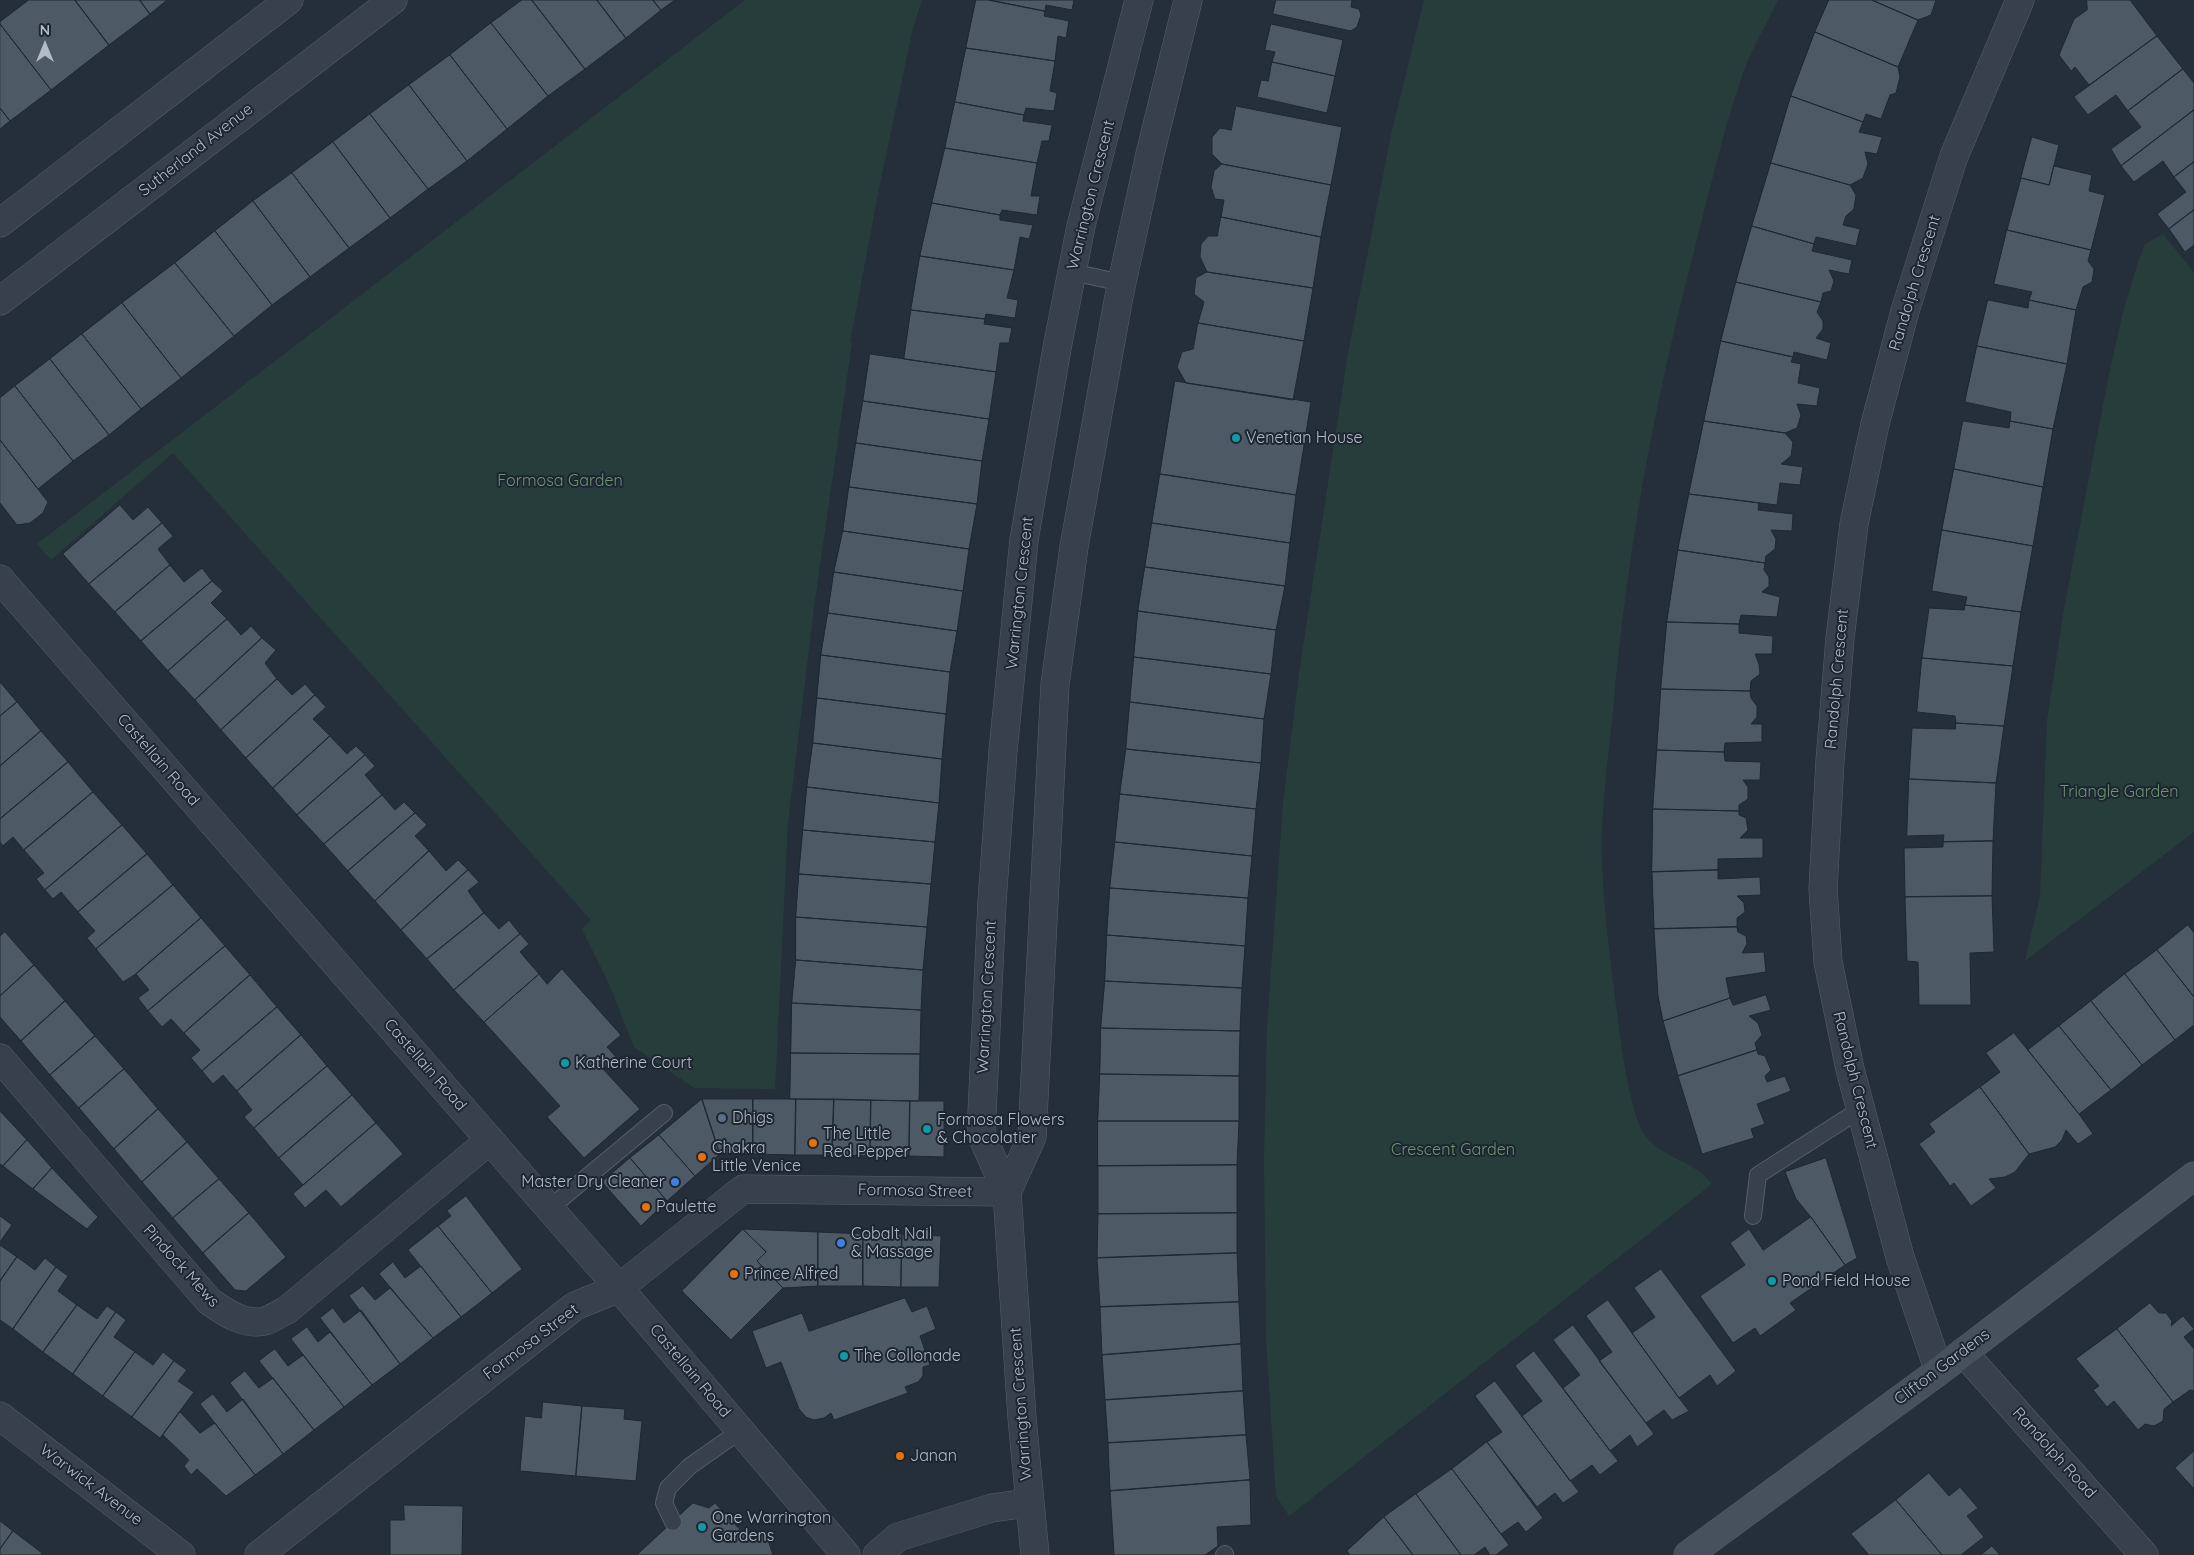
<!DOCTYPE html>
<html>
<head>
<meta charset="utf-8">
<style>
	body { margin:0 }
	#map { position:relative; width:2194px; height:1555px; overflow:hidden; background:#242f3a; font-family:Quicksand,sans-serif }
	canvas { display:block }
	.north { position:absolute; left:20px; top:20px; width:50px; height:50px; -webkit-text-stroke:4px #1d2630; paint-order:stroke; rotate:0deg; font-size:14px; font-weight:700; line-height:20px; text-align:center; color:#b3bcc6 }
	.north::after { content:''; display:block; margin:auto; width:18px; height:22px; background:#b3bcc6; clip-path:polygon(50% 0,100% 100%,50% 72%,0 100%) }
</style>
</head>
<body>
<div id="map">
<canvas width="2194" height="1555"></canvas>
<div class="north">N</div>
</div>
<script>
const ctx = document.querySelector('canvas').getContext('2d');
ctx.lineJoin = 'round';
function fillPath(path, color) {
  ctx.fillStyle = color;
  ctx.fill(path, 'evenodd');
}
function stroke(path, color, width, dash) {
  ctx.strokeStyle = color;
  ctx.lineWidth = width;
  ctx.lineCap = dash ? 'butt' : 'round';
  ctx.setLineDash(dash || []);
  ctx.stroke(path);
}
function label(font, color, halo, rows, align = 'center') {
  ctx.font = font + ' Quicksand,sans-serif';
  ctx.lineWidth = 4;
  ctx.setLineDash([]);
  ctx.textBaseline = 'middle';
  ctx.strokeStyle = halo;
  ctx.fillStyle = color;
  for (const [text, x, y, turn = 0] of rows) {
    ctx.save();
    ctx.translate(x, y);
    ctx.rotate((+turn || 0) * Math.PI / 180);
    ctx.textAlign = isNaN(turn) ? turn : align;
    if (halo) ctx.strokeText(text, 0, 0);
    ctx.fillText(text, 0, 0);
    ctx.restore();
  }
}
fillPath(new Path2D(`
	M745,0H922L913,28L880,184L850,342L852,343L814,607L788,823L775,1089L694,1088L634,1047L610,986L582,929L591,920L173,453L51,560L37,544Z
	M1424,0H1778C1767,24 1752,48 1743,73C1721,137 1707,202 1690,267C1652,413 1626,561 1613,711C1608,759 1601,807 1602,855C1603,903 1609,951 1615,998C1620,1035 1626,1087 1638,1122C1651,1159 1693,1157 1712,1184L1289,1516L1276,1496L1266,1339L1264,1159L1267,1026L1283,803L1299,673L1348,353L1391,135Z
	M2163,234L2194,272V832L2025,961L2040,896L2047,721L2064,608L2109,374L2123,312L2138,262L2145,244Z`), '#273d3c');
const building = new Path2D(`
	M29,0H75L109,45L51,90L0,24V22Z
	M75,0H140L150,14L109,45Z
	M140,0H167L150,14Z
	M522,0H532L585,69L548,96L491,23Z
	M532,0H597L626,38L585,69Z
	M597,0H653L661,10L626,38Z
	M653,0H675L661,10Z
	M976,0H989L1045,11L1044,16L1069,21L1066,38L1058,36L1055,61L966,48Z
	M989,0H1074L1072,10L1046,5L1045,11Z
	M1276,0H1352L1351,7L1359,9L1361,15L1357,27L1351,31L1273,14Z
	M1829,0H1872L1918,20L1898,67L1815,32Z
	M1872,0H1936L1931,15L1918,20Z
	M2087,0H2130L2157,36L2089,85L2075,67L2071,71L2059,55L2074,19L2087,10Z
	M491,23L548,96L507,129L450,55Z
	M0,24L51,90L10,121L0,108Z
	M1271,24L1343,40L1335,76L1272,62L1275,52L1265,50Z
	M1815,32L1898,67L1900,77L1896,93L1890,95L1881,119L1866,114L1863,122L1791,96Z
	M2157,36L2183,69L2128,111L2116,95L2088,115L2074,97Z
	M966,48L1055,61L1050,91L1057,93L1054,111L1026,108L1024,115L955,102Z
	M450,55L507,129L467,161L409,85Z
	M1272,62L1335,76L1327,113L1257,97L1261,80L1268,81Z
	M2183,69L2194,83V110L2121,166L2111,149L2141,127L2128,111Z
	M409,85L467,161L428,189L370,114Z
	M1791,96L1863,122L1859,132L1882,137L1877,154L1865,152L1868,164L1863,178L1850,185L1771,163Z
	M955,102L1024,115L1023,121L1052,125L1049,141H1042L1037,163L945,148Z
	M1236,106L1342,127L1331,185L1222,164L1212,154V137L1220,128L1231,130Z
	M0,108L10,121L0,129Z
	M2194,110V162L2174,177L2163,161L2134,182L2121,166Z
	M370,114L428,189L390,218L333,142Z
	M2032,137L2059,145L2049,185L2021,178Z
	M333,142L390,218L349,248L292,173Z
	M945,148L1037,163L1031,196H1040L1037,215L1002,210L1000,215L932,203Z
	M2194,162V210L2169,229L2157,214L2186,192L2174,177Z
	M1771,163L1850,185L1856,195L1854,209L1846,216L1843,225L1860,229L1856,246L1816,237L1814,244L1752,226Z
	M1222,164L1331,185L1321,237L1221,217L1224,200L1215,199L1211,187L1214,171Z
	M2054,166L2092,175L2089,191L2105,195L2091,250L2007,230L2021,178L2049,185Z
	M292,173L349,248L310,277L253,201Z
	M253,201L310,277L272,305L215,231Z
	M932,203L1000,215V220L1033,225L1029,239L1020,237L1014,270L920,256Z
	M2194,210V245L2185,252L2169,229Z
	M1221,217L1321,237L1313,288L1207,272L1200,257L1201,244L1208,236H1217Z
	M1752,226L1814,244L1812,251L1852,260L1849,274L1829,270L1834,281L1831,291L1823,293L1821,302L1736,282Z
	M2007,230L2091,250L2088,261L2094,269L2092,282L2083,287L2076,310L2029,300L2032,292L1994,284Z
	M215,231L272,305L234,336L175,263Z
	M920,256L1014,270L1007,298L1018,300L1015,318L986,314L985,319L911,310Z
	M175,263L234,336L181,378L122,303Z
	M1207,272L1313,288L1304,341L1198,323L1204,302L1194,294L1196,278Z
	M1736,282L1821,302L1817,312L1823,321V329L1816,338L1831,343L1827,360L1794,352L1793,357L1721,341Z
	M1988,300L2028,308L2029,300L2076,310L2067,364L1977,346Z
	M122,303L181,378L141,409L82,334Z
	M911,310L985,319L984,324L1012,328L1009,343H1000L996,372L904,359Z
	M1198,323L1304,341L1293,400L1186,383L1177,367L1182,352L1193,349Z
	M82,334L141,409L109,435L50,359Z
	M1721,341L1793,357L1791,362L1801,364L1798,383L1820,388L1817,406L1797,404L1801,415L1797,428L1785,433L1704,421Z
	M1977,346L2067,364L2053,429L2010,421L2011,412L1965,402Z
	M870,354L996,372L989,419L863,401Z
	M50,359L109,435L73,461L15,386Z
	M1175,381L1311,402L1296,495L1160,474Z
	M15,386L73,461L38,489L0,440V398Z
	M863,401L989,419L982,461L856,443Z
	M1704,421L1785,433L1793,442L1791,456L1781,464L1803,467L1800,485L1780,483L1777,505L1689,494Z
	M1963,421L2009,428L2010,421L2053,429L2043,487L1954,469Z
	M0,440L48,502L43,513L30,523L17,525L0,503Z
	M856,443L982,461L977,504L849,487Z
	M1954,469L2043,487L2033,546L1942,530Z
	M1160,474L1296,495L1290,543L1152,523Z
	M849,487L977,504L969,549L843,531Z
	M1689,494L1759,503L1758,510L1793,514L1792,531L1771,530L1776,539L1775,549L1766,556L1765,563L1678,550Z
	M120,505L133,520L148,507L162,523L89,584L63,554Z
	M162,523L173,536L158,549L170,565L115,612L89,584Z
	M1152,523L1290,543L1285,586L1145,567Z
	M1942,530L2033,546L2021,612L1965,605L1967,597L1932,591Z
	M843,531L969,549L963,591L834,572Z
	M1678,550L1765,563L1764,570L1769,577V586L1762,592L1780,597L1777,617L1741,615L1739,624L1667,622Z
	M170,565L184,582L202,568L212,581L141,641L115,612Z
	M1145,567L1285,586L1276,630L1138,611Z
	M834,572L963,591L957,631L828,613Z
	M212,581L223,591L211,603L227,619L168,671L141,641Z
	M1965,605L2021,612L2013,666L1922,658L1929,608L1964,610Z
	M1138,611L1276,630L1271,674L1134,657Z
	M828,613L957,631L950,672L821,655Z
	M227,619L241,635L251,626L262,638L195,700L168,671Z
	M1667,622L1739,624V633L1773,636L1772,654H1755L1759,664L1760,674L1751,681L1750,691L1661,689Z
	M262,638L276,650L265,663L277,679L221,730L195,700Z
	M821,655L950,672L946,714L817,698Z
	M1134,657L1271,674L1264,719L1130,702Z
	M1922,658L2013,666L2004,726L1956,723L1955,716L1917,712Z
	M277,679L292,695L305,684L315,695L246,758L221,730Z
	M0,682L17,702L0,716Z
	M1661,689L1750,691L1751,698L1757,706V717L1751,724H1762V742L1725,743L1724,752L1657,750Z
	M315,695L326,707L313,719L330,736L273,788L246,758Z
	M817,698L946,714L942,759L813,743Z
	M17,702L41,731L0,766V716Z
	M1130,702L1264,719L1261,763L1126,749Z
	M1956,723L2004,726L1996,783L1909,779L1912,728L1955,729Z
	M41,731L68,762L0,819V766Z
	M330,736L347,754L356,746L365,755L297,815L273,788Z
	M813,743L942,759L939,803L807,787Z
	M1126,749L1261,763L1256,809L1120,794Z
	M1657,750L1724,752L1725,761L1761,762L1760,780H1743L1748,787V799L1739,805V811L1653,809Z
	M365,755L375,766L365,775L382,795L324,844L297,815Z
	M68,762L93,792L24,850L13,837L3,846L0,842V819Z
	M1909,779L1996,783L1993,841L1943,842L1944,835L1907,836Z
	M807,787L939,803L935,842L803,830Z
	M93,792L122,825L45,890L36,879L44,873L24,850Z
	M1120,794L1256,809L1252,856L1115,842Z
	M382,795L395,810L404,802L415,813L348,871L324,844Z
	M1653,809L1739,811V815L1746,818L1748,830L1740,838H1763V858L1718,859V870L1652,872Z
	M415,813L427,825L415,836L429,851L375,901L348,871Z
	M122,825L147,854L78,912L61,892L53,899L45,890Z
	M803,830L935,842L931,884L799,874Z
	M1993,841L1992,896L1905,897L1904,848L1943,847V842Z
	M1115,842L1252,856L1248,898L1110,888Z
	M429,851L446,871L458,860L468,870L401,930L375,901Z
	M147,854L173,885L96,949L87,938L95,931L78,912Z
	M468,870L479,882L468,891L484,913L427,959L401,930Z
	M1718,870V879L1760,877L1761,895L1737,896L1744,903L1745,912L1737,918V927L1654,929L1652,872Z
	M799,874L931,884L927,927L796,917Z
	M173,885L201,918L136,974L123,982L96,949Z
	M1110,888L1248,898L1245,946L1107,935Z
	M1992,896L1994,952L1970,953L1971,1005H1919L1918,962L1907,961L1905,897Z
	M484,913L499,929L509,920L520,934L454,990L427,959Z
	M796,917L927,927L923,970L796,960Z
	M201,918L225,946L148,1011L138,998L149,990L136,974Z
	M2188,925L2194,933V997L2157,950Z
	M1737,927L1738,932L1746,936L1747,944L1742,953L1764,952L1766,972L1726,978L1730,998L1663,1021L1658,996L1654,929Z
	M5,932L34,965L0,996V936Z
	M520,934L529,944L520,952L539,974L484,1022L454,990Z
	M1107,935L1245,946L1242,988L1105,981Z
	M225,946L250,975L184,1033L171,1019L162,1027L148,1011Z
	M2157,950L2194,997V1025L2175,1040L2125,974Z
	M796,960L923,970L921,1010L792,1003Z
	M34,965L65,1001L21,1041L0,1017V996Z
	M562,969L621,1035L607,1047L616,1057L603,1069L640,1109L584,1158L547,1117L560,1106L484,1022L539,974L547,984Z
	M2125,974L2175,1040L2142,1065L2091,1001Z
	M250,975L277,1007L202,1071L191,1058L200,1050L184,1033Z
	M1105,981L1242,988L1240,1031L1101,1028Z
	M1766,995L1771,1010L1749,1016L1758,1023L1762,1035L1755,1043L1757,1050L1678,1076L1663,1021L1730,998L1733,1005Z
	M65,1001L95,1036L50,1075L21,1041Z
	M2091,1001L2142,1065L2111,1090L2059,1026Z
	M792,1003L921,1010L920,1054L791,1053Z
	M277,1007L301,1035L237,1091L223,1075L213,1084L202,1071Z
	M2059,1026L2111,1090L2079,1114L2028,1050Z
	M1101,1028L1240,1031L1239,1076L1100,1074Z
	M2014,1033L2079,1114L2093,1134L2078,1144L2066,1130L2062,1140L2055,1147L2029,1154L1980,1087L2000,1072L1986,1053Z
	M301,1035L327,1066L254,1128L244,1117L252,1110L237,1091Z
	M95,1036L124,1069L79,1108L50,1075Z
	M1757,1050L1758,1054L1765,1056L1771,1070L1765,1076L1767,1082L1785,1076L1791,1091L1757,1104L1765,1124L1751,1129L1754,1138L1702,1154L1678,1076Z
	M791,1053L920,1054L919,1101L790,1099Z
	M327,1066L352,1095L279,1158L254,1128Z
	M124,1069L158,1109L114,1149L79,1108Z
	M1100,1074L1239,1076V1121H1098Z
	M1980,1087L2029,1154L2015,1172L2005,1177L1989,1179L1996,1188L1971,1206L1954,1183L1950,1186L1919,1144L1935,1132L1929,1124Z
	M352,1095L376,1123L303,1185L279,1158Z
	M702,1099H753V1154H720Z
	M702,1099L720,1154L695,1176L659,1135Z
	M753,1099H796L795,1155L753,1154Z
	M796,1099H834L832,1155H795Z
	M834,1099L871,1100L870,1156L832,1155Z
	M871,1100L910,1101L909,1156H870Z
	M910,1101H944V1157L909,1156Z
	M158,1109L187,1142L142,1182L114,1149Z
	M0,1111L27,1140L3,1166L0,1164Z
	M1098,1121H1239L1237,1165L1098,1166Z
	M376,1123L403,1154L341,1207L326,1190L305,1208L293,1194Z
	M659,1135L695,1176L667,1201L630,1158Z
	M27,1140L52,1168L33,1189L3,1166Z
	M187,1142L219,1179L173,1218L142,1182Z
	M630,1158L667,1201L641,1226L602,1182Z
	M1826,1158L1857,1258L1845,1265L1811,1217L1796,1199L1785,1172Z
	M1237,1165V1213L1098,1214V1166Z
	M52,1168L98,1217L87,1229L33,1189Z
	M219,1179L249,1213L203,1253L173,1218Z
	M466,1196L522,1269L492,1293L438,1226L451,1216L447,1211Z
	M249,1213L286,1257L246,1291L235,1290L203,1253Z
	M1237,1213V1253L1097,1258L1098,1214Z
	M0,1216L12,1225L0,1242Z
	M1811,1217L1845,1265L1790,1303L1796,1310L1760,1336L1755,1328L1733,1343L1700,1296L1745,1265L1730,1243L1749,1229L1763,1250Z
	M438,1226L492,1293L461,1317L408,1250Z
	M743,1229L766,1252L757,1261L783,1288L731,1340L682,1291Z
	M743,1229L818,1232V1286L783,1288L757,1261L766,1252Z
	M818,1232L863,1234V1286H818Z
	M863,1234H902L901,1287L863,1286Z
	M902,1234L941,1236L939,1287H901Z
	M0,1245L17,1257L0,1281Z
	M1237,1253L1239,1302L1100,1307L1097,1258Z
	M17,1257L35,1270L45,1258L56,1267L13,1329L0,1320V1281Z
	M393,1262L405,1278L421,1266L461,1317L433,1338L379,1274Z
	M56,1267L68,1276L58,1291L77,1305L43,1352L13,1329Z
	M1661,1269L1736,1371L1717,1386L1710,1375L1679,1398L1632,1333L1655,1317L1634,1288Z
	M363,1286L375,1300L390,1288L433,1338L400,1364L349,1296Z
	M905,1298L912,1312L927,1306L936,1329L920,1336L930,1365L923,1367V1376L918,1382L905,1387L908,1393L834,1420L831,1413L824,1418L814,1420L806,1417L799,1409L781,1362L766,1368L752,1331L802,1313L809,1331Z
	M1608,1300L1679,1398L1689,1411L1672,1420L1664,1410L1646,1423L1599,1361L1612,1352L1586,1316Z
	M1239,1302L1241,1344L1102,1355L1100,1307Z
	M2150,1303L2159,1313H2166L2172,1321L2171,1326L2183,1316L2194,1329L2184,1337L2194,1349V1391L2190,1390L2173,1402L2117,1329Z
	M77,1305L97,1319L107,1306L116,1312L73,1374L43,1352Z
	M333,1308L344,1323L361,1310L400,1364L372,1385L320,1318Z
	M116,1312L126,1320L114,1337L135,1352L103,1396L73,1374Z
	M1573,1325L1654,1434L1637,1447L1630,1435L1610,1451L1563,1388L1580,1375L1553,1340Z
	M307,1327L318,1342L330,1332L372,1385L344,1407L291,1339Z
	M2117,1329L2173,1402L2164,1409L2163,1421L2154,1426L2145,1424L2138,1430L2114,1401L2107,1407L2093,1390L2099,1386L2076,1359Z
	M1241,1344L1243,1391L1105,1400L1102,1355Z
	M275,1349L288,1366L303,1355L344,1407L314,1430L259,1361Z
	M1534,1351L1618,1461L1600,1475L1592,1465L1570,1481L1522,1416L1542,1401L1515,1366Z
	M135,1352L153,1365L163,1352L174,1361L132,1417L103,1396Z
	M174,1361L187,1370L178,1381L194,1392L160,1438L132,1417Z
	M245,1371L259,1388L273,1378L314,1430L283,1454L230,1383Z
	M1495,1381L1579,1492L1563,1503L1555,1493L1537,1507L1487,1442L1502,1432L1475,1396Z
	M1243,1391L1246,1435L1108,1443L1105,1400Z
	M213,1394L227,1412L243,1399L283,1454L255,1475L200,1404Z
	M543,1402L582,1406L576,1476L520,1471L525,1416L541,1418Z
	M582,1406L625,1409L624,1419L642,1421L636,1481L576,1476Z
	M180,1412L200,1433L215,1423L255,1475L226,1496L197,1469L191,1475L184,1466L189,1460L163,1435Z
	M1246,1435L1250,1480L1110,1491L1108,1443Z
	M1487,1442L1543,1518L1526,1532L1518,1522L1501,1534L1452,1469Z
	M2194,1451V1489L2175,1468Z
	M1452,1469L1509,1545L1496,1555H1490L1485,1547L1474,1555H1461L1416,1494Z
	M1929,1473L1949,1496L1960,1487L1978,1508L1967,1516L1984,1537L1961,1555H1942L1896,1500Z
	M1250,1480L1251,1525L1217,1527L1218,1546L1205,1555H1114L1110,1491Z
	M1416,1494L1461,1555H1413L1384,1517Z
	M1896,1500L1942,1555H1869L1851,1534Z
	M693,1503L709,1508L715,1503L745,1535L757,1532L767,1537L773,1555H637Z
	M404,1505L463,1506L462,1555H390V1520H404Z
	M1384,1517L1413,1555H1350L1347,1551Z
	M0,1521L13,1531L0,1549Z
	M13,1531L42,1553L41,1555H0V1549Z
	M1992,1546L2000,1555H1981Z`);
fillPath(building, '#4d5a65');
stroke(building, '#1f2832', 1);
const service = new Path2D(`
	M1072,272L1122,283
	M550,1208L664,1113
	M1753,1216L1758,1175L1861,1109
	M673,1522L664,1503L668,1488L690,1466L740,1431
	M1224,1555L1225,1554`);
const minor = new Path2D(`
	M0,579L619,1288L846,1555
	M0,1058L209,1301C225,1312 244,1326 265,1321C272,1319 280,1313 287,1310L490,1140
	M1963,1352L2144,1555
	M1939,1371L1900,1257L1850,1069L1828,962L1823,889L1830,761L1840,638L1854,524L1875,424L1905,311L1954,156L2020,0
	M0,1416L181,1555
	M259,1555L575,1306L619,1288L743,1189L1007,1192
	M877,1555L898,1537L992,1508L1028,1503`);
const tertiary = new Path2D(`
	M0,223L289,0
	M0,301L393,0
	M1007,1192L1032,1137L1055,684L1074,547L1119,296L1150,154L1188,0
	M1035,1555L1022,1418L1007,1192L981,1134L992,902L1003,751L1024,540L1057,348L1081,226L1139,0`);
const secondary = new Path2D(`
	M1688,1555L1939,1371L2194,1176`);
stroke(service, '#565f69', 18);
stroke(minor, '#565f69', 29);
stroke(tertiary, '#565f69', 29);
stroke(secondary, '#565f69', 29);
stroke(service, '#38414b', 16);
stroke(minor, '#38414b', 28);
stroke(tertiary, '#38414b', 28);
stroke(secondary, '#46515d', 28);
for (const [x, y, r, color] of [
	[1236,438,5,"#0f9aa8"],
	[565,1063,5,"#0f9aa8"],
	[722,1118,5,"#5c6f8a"],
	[927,1129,5,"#0f9aa8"],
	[813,1143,5,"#e8710a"],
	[702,1157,5,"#e8710a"],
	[675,1182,5,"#3f7fe0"],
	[646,1207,5,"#e8710a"],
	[841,1243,5,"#3f7fe0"],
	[734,1274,5,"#e8710a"],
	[1772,1281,5,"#0f9aa8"],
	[844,1356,5,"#0f9aa8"],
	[900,1456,5,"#e8710a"],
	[702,1527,5,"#0f9aa8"]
]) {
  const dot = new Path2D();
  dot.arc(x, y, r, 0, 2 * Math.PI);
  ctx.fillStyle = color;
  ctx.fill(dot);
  stroke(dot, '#1d2630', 2);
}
label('16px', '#b3bcc6', '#1d2630', [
	["Sutherland Avenue",196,150,-38],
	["Warrington Crescent",1091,195,-76],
	["Randolph Crescent",1915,283,-73],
	["Warrington Crescent",1020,593,-84],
	["Randolph Crescent",1837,679,-85],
	["Castellain Road",158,760,49],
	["Warrington Crescent",987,997,-87],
	["Castellain Road",425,1065,49],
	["Randolph Crescent",1855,1080,76],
	["Formosa Street",915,1191,1],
	["Pindock Mews",181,1266,48],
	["Formosa Street",531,1342,-37],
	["Clifton Gardens",1942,1367,-37],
	["Castellain Road",690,1371,50],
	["Warrington Crescent",1021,1404,-94],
	["Randolph Road",2054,1453,48],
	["Warwick Avenue",91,1485,37]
]);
label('16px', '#b3bcc6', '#1d2630', [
	["Venetian House",1246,438],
	["Katherine Court",575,1063],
	["Dhigs",732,1118],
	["Formosa Flowers",937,1120],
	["& Chocolatier",937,1138],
	["The Little",823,1134],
	["Red Pepper",823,1152],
	["Chakra",712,1148],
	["Little Venice",712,1166],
	["Master Dry Cleaner",665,1182,"right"],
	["Paulette",656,1207],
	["Cobalt Nail",851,1234],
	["& Massage",851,1252],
	["Prince Alfred",744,1274],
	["Pond Field House",1782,1281],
	["The Collonade",854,1356],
	["Janan",910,1456],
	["One Warrington",712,1518],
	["Gardens",712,1536]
], 'left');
label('16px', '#6c9672', '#1d2630', [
	["Formosa Garden",560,481],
	["Triangle Garden",2119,792],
	["Crescent Garden",1453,1150]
]);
</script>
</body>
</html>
